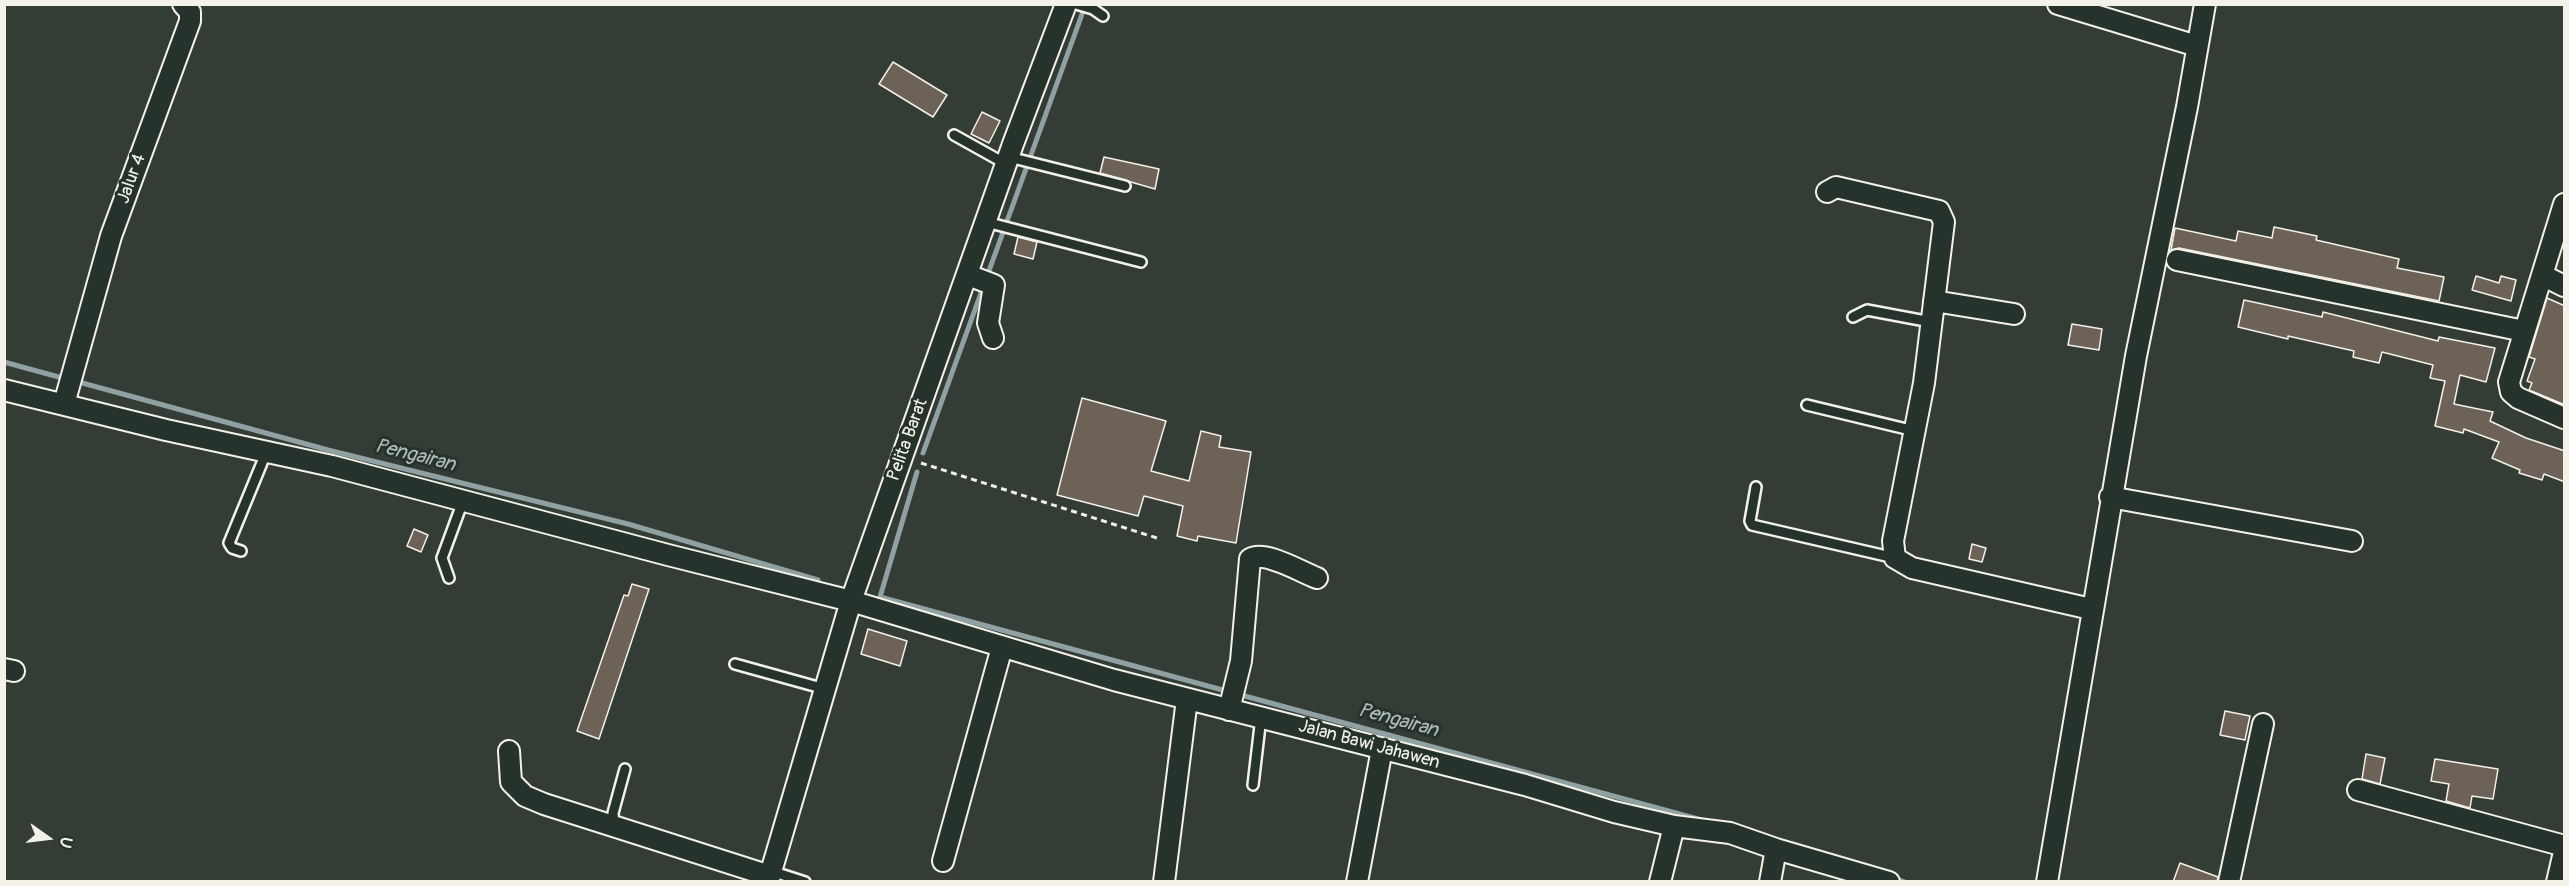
<!DOCTYPE html>
<html>
<head>
<meta charset="utf-8">
<style>
	body { margin:0 }
	#map { position:relative; width:2569px; height:886px; overflow:hidden; background:#343c36; font-family:Pangolin,sans-serif }
	canvas { display:block }
	.frame { position:absolute; inset:0; border:6px solid #f4f1e8; pointer-events:none }
	.north { position:absolute; left:18px; top:808px; width:60px; height:60px; -webkit-text-stroke:4px #26332d; paint-order:stroke; rotate:104deg; font-size:16px; font-weight:700; line-height:24px; text-align:center; color:#f4f1e8 }
	.north::after { content:''; display:block; margin:auto; width:21px; height:27px; background:#f4f1e8; clip-path:polygon(50% 0,100% 100%,50% 72%,0 100%) }
</style>
</head>
<body>
<div id="map">
<canvas width="2569" height="886"></canvas>
<div class="frame"></div>
<div class="north">U</div>
</div>
<script>
const ctx = document.querySelector('canvas').getContext('2d');
ctx.lineJoin = 'round';
function stroke(path, color, width, dash) {
  ctx.strokeStyle = color;
  ctx.lineWidth = width;
  ctx.lineCap = dash ? 'butt' : 'round';
  ctx.setLineDash(dash || []);
  ctx.stroke(path);
}
function fillPath(path, color) {
  ctx.fillStyle = color;
  ctx.fill(path, 'evenodd');
}
function label(font, color, halo, rows, align = 'center') {
  ctx.font = font + ' Pangolin,sans-serif';
  ctx.lineWidth = 6;
  ctx.setLineDash([]);
  ctx.textBaseline = 'middle';
  ctx.strokeStyle = halo;
  ctx.fillStyle = color;
  for (const [text, x, y, turn = 0] of rows) {
    ctx.save();
    ctx.translate(x, y);
    ctx.rotate((+turn || 0) * Math.PI / 180);
    ctx.textAlign = isNaN(turn) ? turn : align;
    if (halo) ctx.strokeText(text, 0, 0);
    ctx.fillText(text, 0, 0);
    ctx.restore();
  }
}
stroke(new Path2D(`
	M4,362L66,379
	M75,381L328,450L628,524L818,580
	M923,453L1085,6
	M917,472L880,597L1709,822
	M1893,878L1905,882`), '#8fa1a2', 5);
const building = new Path2D(`
	M893,62L947,95L933,117L879,84Z
	M982,112L1000,121L989,143L971,134Z
	M1104,157L1159,169L1155,189L1100,173Z
	M2274,227L2317,236L2316,240L2399,259L2397,268L2444,277L2439,301L2179,248L2171,250L2175,228L2236,241L2238,231L2272,238Z
	M1018,237L1037,242L1033,259L1014,254Z
	M2476,276L2499,283L2501,276L2516,280L2511,301L2472,290Z
	M2547,298L2565,306V405L2529,390L2532,383L2527,381L2535,359L2529,357Z
	M2244,300L2322,317L2323,312L2438,341L2439,337L2495,348L2486,382L2460,375L2454,404L2493,412L2490,421L2526,438L2565,451V482L2544,474L2542,480L2519,473L2520,470L2492,458L2499,442L2464,429L2463,433L2435,426L2445,381L2430,378L2433,365L2382,352L2379,363L2353,357L2354,351L2288,336V339L2238,327Z
	M2072,324L2102,329L2099,350L2068,345Z
	M1082,398L1166,421L1151,471L1189,481L1201,431L1221,436L1219,447L1251,452L1236,543L1198,536L1197,541L1177,536L1183,506L1144,496L1138,516L1057,495Z
	M414,529L428,535L421,552L407,546Z
	M1972,544L1986,548L1982,562L1969,559Z
	M632,584L649,589L599,739L577,731L624,595L628,596Z
	M868,629L907,641L900,666L861,654Z
	M2225,711L2250,716L2245,740L2220,735Z
	M2366,754L2385,758L2380,784L2362,779Z
	M2435,759L2498,769L2493,799L2472,796L2470,808L2446,801L2449,784L2431,781Z
	M2180,863L2218,877L2217,882H2173Z`);
fillPath(building, '#6d6258');
stroke(building, '#f4f1e8', 1.5);
const lane = new Path2D(`
	M1076,4L1093,9L1103,16
	M954,135L1006,164
	M1009,157L1125,186
	M986,222L1141,262
	M1853,317L1867,310L1931,322
	M1807,405L1915,431
	M1756,487L1750,521L1752,525L1895,558
	M241,551L232,548L229,543L266,453
	M449,578L442,558L463,501
	M735,664L825,689
	M1253,785L1261,717
	M614,826L613,813L625,769
	M771,871L805,882`);
const street = new Path2D(`
	M2058,4L2197,46
	M1827,192L1836,187L1939,211L1944,222L1924,383L1893,541L1895,558L1912,568L2091,609
	M2564,204L2509,382L2511,392L2518,398L2564,418
	M2177,260L2524,331
	M968,275L994,285L988,323L993,338
	M2542,275L2564,286
	M1934,301L2014,314
	M4,390L166,430L332,466L668,555L851,601L1114,680L1525,785L1614,812L1674,826L1730,833L1776,849L1889,882
	M64,404L111,236L190,21V12L183,4
	M2110,497L2352,541
	M4,669L14,671
	M1229,710L1241,661L1250,559C1265,550 1299,571 1317,578
	M509,751L511,782L525,796L544,804L770,876
	M2358,790L2561,845L2564,852L2557,882
	M943,861L1002,647
	M768,882L851,601L1013,144L1066,4
	M1164,882L1187,699
	M1357,882L1382,749
	M1660,882L1674,826
	M1770,882L1776,849
	M2047,882L2136,356L2187,107L2205,4
	M2229,882L2263,724`);
stroke(lane, '#f4f1e8', 14);
stroke(street, '#f4f1e8', 24);
stroke(new Path2D(`
	M921,463L1160,539`), '#f4f1e8', 3, [6, 4.5]);
stroke(lane, '#26332d', 9);
stroke(street, '#26332d', 20);
label('18px', '#f4f1e8', '#26332d', [
	["Jalur 4",132,179,-70],
	["Pelita Barat",908,440,-70],
	["Jalan Bawi Jahawen",1369,745,15]
]);
label('italic 20px', '#b1bcb9', '#26332d', [
	["Pengairan",415,456,14],
	["Pengairan",1398,721,15]
]);
</script>
</body>
</html>
